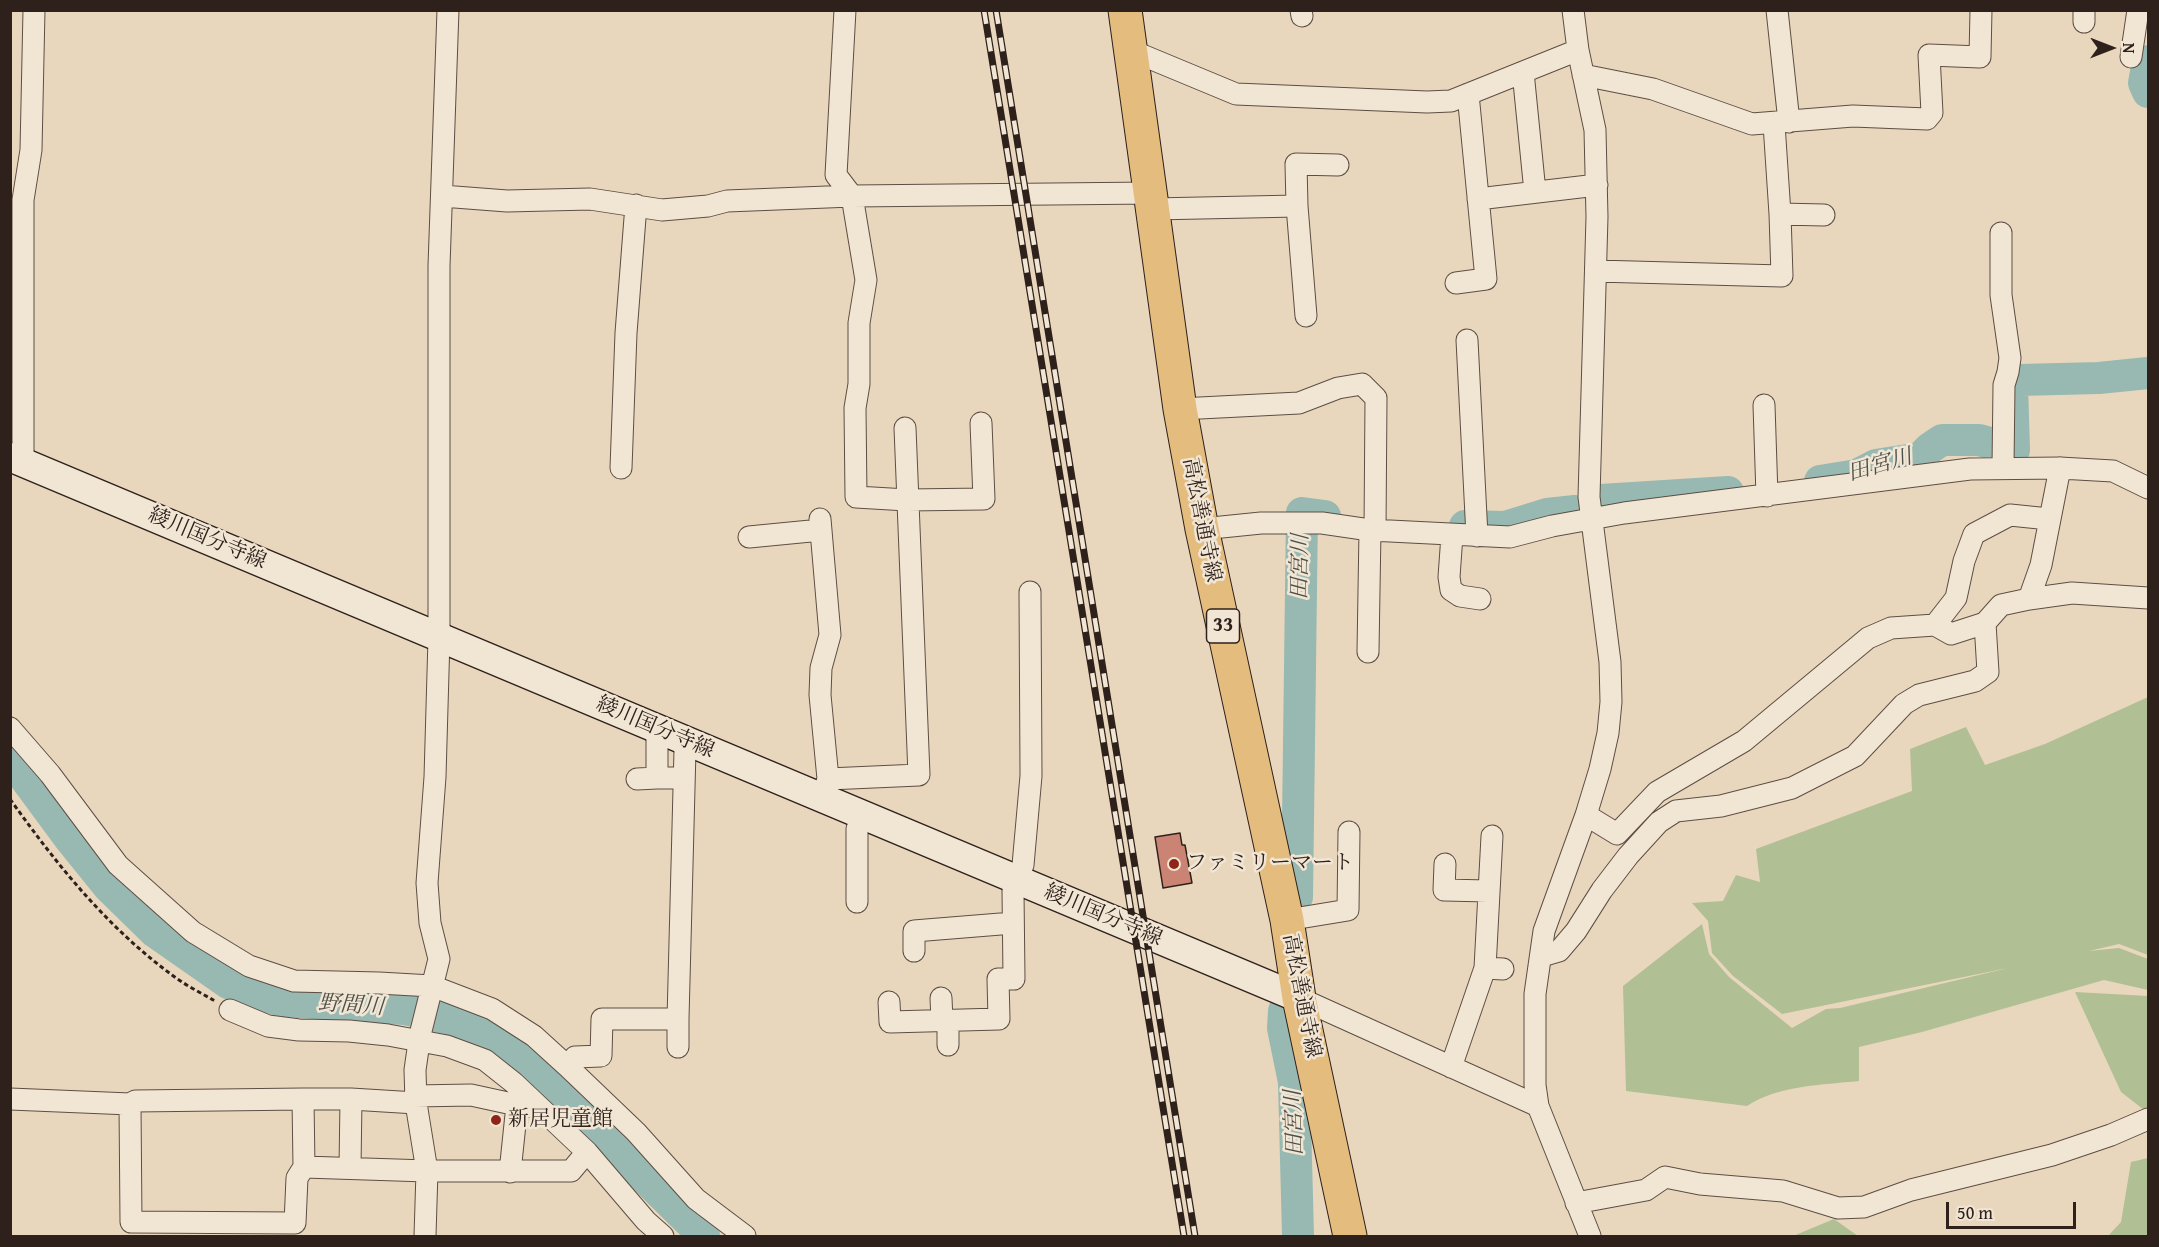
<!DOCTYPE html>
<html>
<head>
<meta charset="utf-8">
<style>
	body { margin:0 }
	#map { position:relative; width:2159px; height:1247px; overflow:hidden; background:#e9d7bd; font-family:"Gentium Book Plus",serif }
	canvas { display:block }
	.frame { position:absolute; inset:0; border:12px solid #2e211c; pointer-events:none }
	.north { position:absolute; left:2081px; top:18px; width:60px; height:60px; -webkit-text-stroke:4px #f1e5d4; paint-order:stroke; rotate:90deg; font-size:16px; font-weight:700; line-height:24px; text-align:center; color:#2e211c }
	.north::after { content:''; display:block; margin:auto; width:21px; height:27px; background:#2e211c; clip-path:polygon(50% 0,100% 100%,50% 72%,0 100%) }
	.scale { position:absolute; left:1946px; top:1202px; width:130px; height:27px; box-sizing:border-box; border:3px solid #2e211c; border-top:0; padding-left:8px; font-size:18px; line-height:21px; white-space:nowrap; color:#2e211c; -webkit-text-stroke:4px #f1e5d4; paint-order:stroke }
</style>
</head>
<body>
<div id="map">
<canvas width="2159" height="1247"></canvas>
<div class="frame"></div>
<div class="north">N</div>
<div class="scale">50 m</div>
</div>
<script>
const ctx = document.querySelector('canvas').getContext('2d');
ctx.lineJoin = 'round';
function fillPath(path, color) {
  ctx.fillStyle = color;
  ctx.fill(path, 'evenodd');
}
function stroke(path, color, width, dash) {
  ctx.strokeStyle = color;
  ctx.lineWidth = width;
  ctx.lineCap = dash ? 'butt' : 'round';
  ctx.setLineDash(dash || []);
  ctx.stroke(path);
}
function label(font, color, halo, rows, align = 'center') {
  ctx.font = font + ' "Gentium Book Plus","Noto Serif JP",serif';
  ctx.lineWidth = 5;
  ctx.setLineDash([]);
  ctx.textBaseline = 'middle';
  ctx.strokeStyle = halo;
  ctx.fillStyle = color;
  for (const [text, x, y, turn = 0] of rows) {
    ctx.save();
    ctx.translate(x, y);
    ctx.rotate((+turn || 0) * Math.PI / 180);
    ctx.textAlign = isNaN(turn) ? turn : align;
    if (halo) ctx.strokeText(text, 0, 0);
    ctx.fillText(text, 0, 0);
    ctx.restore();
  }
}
fillPath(new Path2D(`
	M2148,697V955L2119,944L2089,951L2119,948L2148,959V990L2104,980L1922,1032L1859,1047V1081C1822,1085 1779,1085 1747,1106L1626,1091L1623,986L1702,924L1709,954L1729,977L1792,1028L1826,1009L1840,1008L2008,968L1782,1014L1733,976L1712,953L1708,921L1692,903L1723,901L1736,875L1760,882L1756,849L1912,791L1910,749L1966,727L1985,765L2045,744Z
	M2075,992L2148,996V1113L2121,1092Z
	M2148,1158V1236H2108L2121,1222L2131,1162Z
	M1834,1219L1858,1236H1793Z`), '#b1bf95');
stroke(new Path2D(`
	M2148,61L2144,83L2148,92
	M1820,481L1857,475L1876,465L1920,458L1930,448L1942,440H1979L2014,450L2012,384L2019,380L2099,378L2148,373
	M1601,500L1728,492
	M1465,526L1505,527L1547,514L1575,511
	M10,763L25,778L70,839L108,886L155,932L228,983L255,994L283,1001L404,1009L449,1019L496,1040L526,1061L704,1236
	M1297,897L1302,513L1325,516
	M1284,1011L1283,1028L1294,1082L1298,1236`), '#97b9b2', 32);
const building = new Path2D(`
	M1180,833L1182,845H1185L1192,883L1163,888L1155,837Z`);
fillPath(building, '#cb8373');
stroke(building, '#2e211c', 1.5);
const street = new Path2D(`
	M845,10L836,175L852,196L866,280L859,323V384L855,408L856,497L907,500L984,499L981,423
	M1301,10L1302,16
	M1573,10L1578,50L1595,130L1597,217L1589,497L1610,662L1611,702L1608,733L1600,769L1586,815L1544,931L1535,994V1085L1538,1106L1590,1236
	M1777,10L1789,122
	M2084,10V22
	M1130,50L1236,94L1427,102L1451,101L1578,50
	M2131,57L2138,10
	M1523,72L1535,192
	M1583,75L1653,89L1752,124L1853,116L1927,119L1932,113L1929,55L1980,57L1981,10
	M442,196L507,201L590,199L662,210L708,206L727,201L852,196L1151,193
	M1478,199L1597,185
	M1153,209L1297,206
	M1780,214L1824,215
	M2001,233V295L2010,358L2008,372L2004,385L2003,467
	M1596,271L1782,276L1780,214L1774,124
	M1456,283L1486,279L1468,94
	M1306,316L1297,206L1296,164L1338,165
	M1467,340L1477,536
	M1764,405L1767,496
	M1180,409L1299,403L1338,388L1362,384L1376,398L1375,530
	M23,462V200L31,150L34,10
	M621,468L626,333L636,205
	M820,519L830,635L821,668L820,695L828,779
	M1202,529L1261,523H1322L1370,530L1510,537L1552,526L1624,513L1970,469L2060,468L2113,471L2148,488
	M1452,535L1449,577L1451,590L1460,596L1480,599
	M749,537L821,530
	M2029,599L2072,593L2148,598
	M1935,625L1956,598L1964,561L1974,534L2010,515L2049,519
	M1368,652L1370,530
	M10,728L50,774L118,865L193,932L249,966L294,981L379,983L432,986L492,1009L534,1036L567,1066L636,1132L696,1199L745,1236
	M659,730L657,737V778H684
	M637,779L657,778
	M822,798L828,779L919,775L905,428
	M1586,815L1617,834L1657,792L1744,741L1868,638L1891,628L1935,625L1951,634L1985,623
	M1445,864L1444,890L1488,891
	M857,902V829L862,815
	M1287,920L1348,910L1349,832
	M914,951V931L1013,923
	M1542,956L1559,951L1576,931L1602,890L1628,856L1659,822L1676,811L1721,806L1792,788L1855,756L1904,704L1919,695L1975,681L1988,672L1985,623L2001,605L2029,599L2041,565L2060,468
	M1485,968L1503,969
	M941,998L942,1021
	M1299,998L1538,1106
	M889,1002L890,1022L999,1019L998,979H1014L1013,891L1023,865L1031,776L1030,592
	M230,1010L268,1026L299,1030L349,1031L388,1035L447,1046L485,1060L514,1083L587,1152L646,1221L663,1236
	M678,1019V1047
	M948,1020V1045
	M567,1066L575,1057L601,1056L602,1019H678L685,750L687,741
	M1451,1067L1485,968L1492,836
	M415,1096L471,1095L517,1105
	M10,1099L130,1104L131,1222L295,1223L297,1178L304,1167L427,1171H571L587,1152
	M303,1099H351L350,1168
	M351,1099L416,1103
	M130,1104L135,1101L303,1099L304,1167
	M510,1172L517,1105L531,1106
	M1576,1203L1646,1190L1665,1177L1700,1184L1783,1191L1838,1208L1864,1207L1911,1190L2052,1155L2111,1135L2148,1119
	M425,1236L427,1171L416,1103L415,1070L420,1035L439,959L430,923L427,883L435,777L439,638V266L448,10`);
const secondary = new Path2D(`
	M10,457L1299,998`);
const primary = new Path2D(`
	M1125,10L1180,409L1202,529L1287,920L1299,998L1350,1236`);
stroke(street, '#5d4e44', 23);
stroke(secondary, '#2e211c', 31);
stroke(primary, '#2e211c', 35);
stroke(new Path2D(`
	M10,799C57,865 107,927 172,975C185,985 201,993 215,1001`), '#2e211c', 3, [4.5, 3]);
stroke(street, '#f1e5d4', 21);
stroke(secondary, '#f1e5d4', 28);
stroke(primary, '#e4bc7e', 33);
const rail = new Path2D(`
	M984,10L1184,1236
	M996,10L1195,1236`);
stroke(rail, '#2e211c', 7);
stroke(rail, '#f1e5d4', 4.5, [14]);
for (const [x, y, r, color] of [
	[1174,864,6,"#8f2418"],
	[496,1120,6,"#8f2418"]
]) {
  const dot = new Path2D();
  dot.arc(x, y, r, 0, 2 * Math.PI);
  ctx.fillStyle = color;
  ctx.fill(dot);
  stroke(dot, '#f1e5d4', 2);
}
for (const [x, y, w] of [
	[1223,626,33]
]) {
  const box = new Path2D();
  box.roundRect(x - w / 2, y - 17, w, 34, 4.5);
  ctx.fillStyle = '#f1e5d4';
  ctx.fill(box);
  stroke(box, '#2e211c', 1.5);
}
label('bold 20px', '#2e211c', null, [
	["33",1223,626]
]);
label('21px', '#2e211c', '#f1e5d4', [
	["高松善通寺線",1201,520,79],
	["綾川国分寺線",207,539,23],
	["綾川国分寺線",655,728,23],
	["綾川国分寺線",1103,916,23],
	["高松善通寺線",1301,996,79]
]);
label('21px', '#2e211c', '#f1e5d4', [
	["ファミリーマート",1186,864],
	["新居児童館",508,1120]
], 'left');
label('italic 22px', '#4e4f49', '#f1e5d4', [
	["田宮川",1880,466,-16],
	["田宮川",1301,567,-89],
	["野間川",351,1006,4],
	["田宮川",1295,1123,-92]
]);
</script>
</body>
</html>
